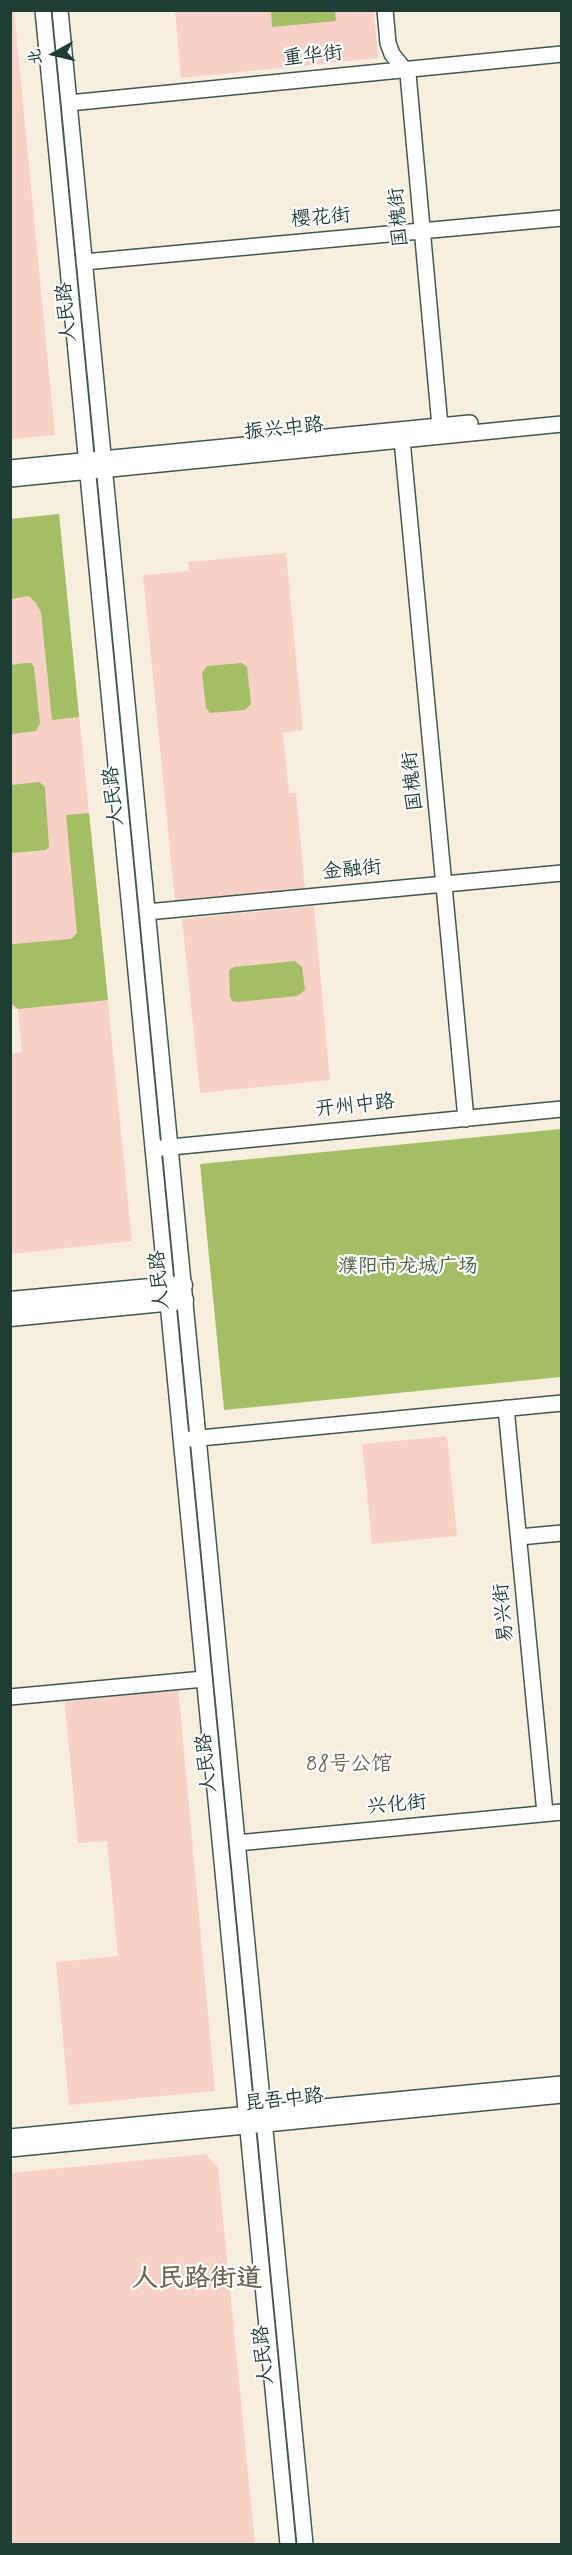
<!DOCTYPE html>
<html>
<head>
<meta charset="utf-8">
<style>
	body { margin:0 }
	#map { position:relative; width:572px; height:2555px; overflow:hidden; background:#f8eede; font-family:Mynerve,"LXGW WenKai TC",sans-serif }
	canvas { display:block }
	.frame { position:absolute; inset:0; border:12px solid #1f3d34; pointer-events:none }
	.north { position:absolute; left:24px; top:24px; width:60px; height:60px; -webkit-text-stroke:4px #fff; paint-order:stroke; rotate:262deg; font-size:16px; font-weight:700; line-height:24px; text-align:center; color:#1f3d34 }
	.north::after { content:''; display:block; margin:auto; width:21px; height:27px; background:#1f3d34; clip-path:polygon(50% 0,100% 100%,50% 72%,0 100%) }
</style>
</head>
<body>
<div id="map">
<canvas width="572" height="2555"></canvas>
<div class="frame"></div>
<div class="north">北</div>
</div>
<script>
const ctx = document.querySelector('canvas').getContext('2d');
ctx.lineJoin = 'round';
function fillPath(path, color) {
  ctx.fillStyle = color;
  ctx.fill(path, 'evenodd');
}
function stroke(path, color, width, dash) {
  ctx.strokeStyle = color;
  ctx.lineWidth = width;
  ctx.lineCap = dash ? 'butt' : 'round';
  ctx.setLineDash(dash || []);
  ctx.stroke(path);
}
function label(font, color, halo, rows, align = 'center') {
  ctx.font = font + ' Mynerve,"LXGW WenKai TC",sans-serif';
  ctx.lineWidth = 4.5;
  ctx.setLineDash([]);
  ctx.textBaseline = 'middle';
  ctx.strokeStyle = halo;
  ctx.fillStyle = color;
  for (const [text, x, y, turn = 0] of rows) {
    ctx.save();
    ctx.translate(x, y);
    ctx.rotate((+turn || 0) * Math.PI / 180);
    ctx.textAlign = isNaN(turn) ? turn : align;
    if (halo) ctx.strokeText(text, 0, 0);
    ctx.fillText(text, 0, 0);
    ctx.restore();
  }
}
fillPath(new Path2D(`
	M14,11L55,435L11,439L10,11Z
	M175,11H374L378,58L181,78Z
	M59,514L132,1241L11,1254V1054L22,1052L18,1009H10L11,519Z
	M286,553L303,730L283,733L289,793H296L305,890L175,902L143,575L189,571L188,562Z
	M314,906L330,1080L200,1093L182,919Z
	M447,1436L457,1536L372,1544L362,1444Z
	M178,1686L215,2091L69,2105L56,1962L118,1956L107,1841L78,1843L64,1696Z
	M206,2154L218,2168L255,2544H11V2173Z`), '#f7d1c6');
fillPath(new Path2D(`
	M271,11H335L336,21L272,27Z
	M59,514L79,717L52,720L41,612L36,603L29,596L11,599L10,519Z
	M25,663H31L34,667L40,723L36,731L11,734V665Z
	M242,663L247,667L251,704L245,710L210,713L206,708L202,673L207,666Z
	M39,782L45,787L49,847L46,850L11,853V785Z
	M89,813L108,1000L18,1009L11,1003V947L13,944L71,939L77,933L66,815Z
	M295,961L302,967L305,990L297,996L238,1002L232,1001L230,996L229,970L234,967Z
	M561,1129V1377L224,1410L200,1164Z`), '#a4be65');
const minor = new Path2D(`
	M43,10L288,2544
	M60,10L305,2544
	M385,10L388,43L392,54L408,74L440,426
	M69,103L562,54
	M84,262L562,218
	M402,440L466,1119
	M10,468L470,423
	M10,479L562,424
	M147,912L562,873
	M161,1148L562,1109
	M506,1408L545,1813
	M190,1439L562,1403
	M519,1537L562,1533
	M10,1697L204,1679
	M237,1843L562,1812
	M10,2137L562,2084
	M10,2149L562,2095`);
const major = new Path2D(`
	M10,1301L183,1285
	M10,1317L184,1300`);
stroke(minor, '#40584e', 18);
stroke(major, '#40584e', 21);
stroke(minor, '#fff', 15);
stroke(major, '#fff', 18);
label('20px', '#1f3d34', '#fff', [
	["重华街",313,57,-6],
	["国槐街",400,217,-95],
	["樱花街",321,219,-5],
	["人民路",68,312,-95],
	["振兴中路",284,430,-6],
	["国槐街",414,781,-96],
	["人民路",115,796,-96],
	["金融街",352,871,-5],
	["开州中路",355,1107,-6],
	["人民路",161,1280,-95],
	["易兴街",505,1613,-95],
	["人民路",208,1763,-96],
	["兴化街",397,1806,-5],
	["昆吾中路",284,2101,-6],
	["人民路",265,2355,-96]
]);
label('20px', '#476443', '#fff', [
	["濮阳市龙城广场",408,1268]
]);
label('21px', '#686551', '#fff', [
	["88号公馆",349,1766]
]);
label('bold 26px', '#686551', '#fff', [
	["人民路街道",197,2281]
]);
</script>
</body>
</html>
